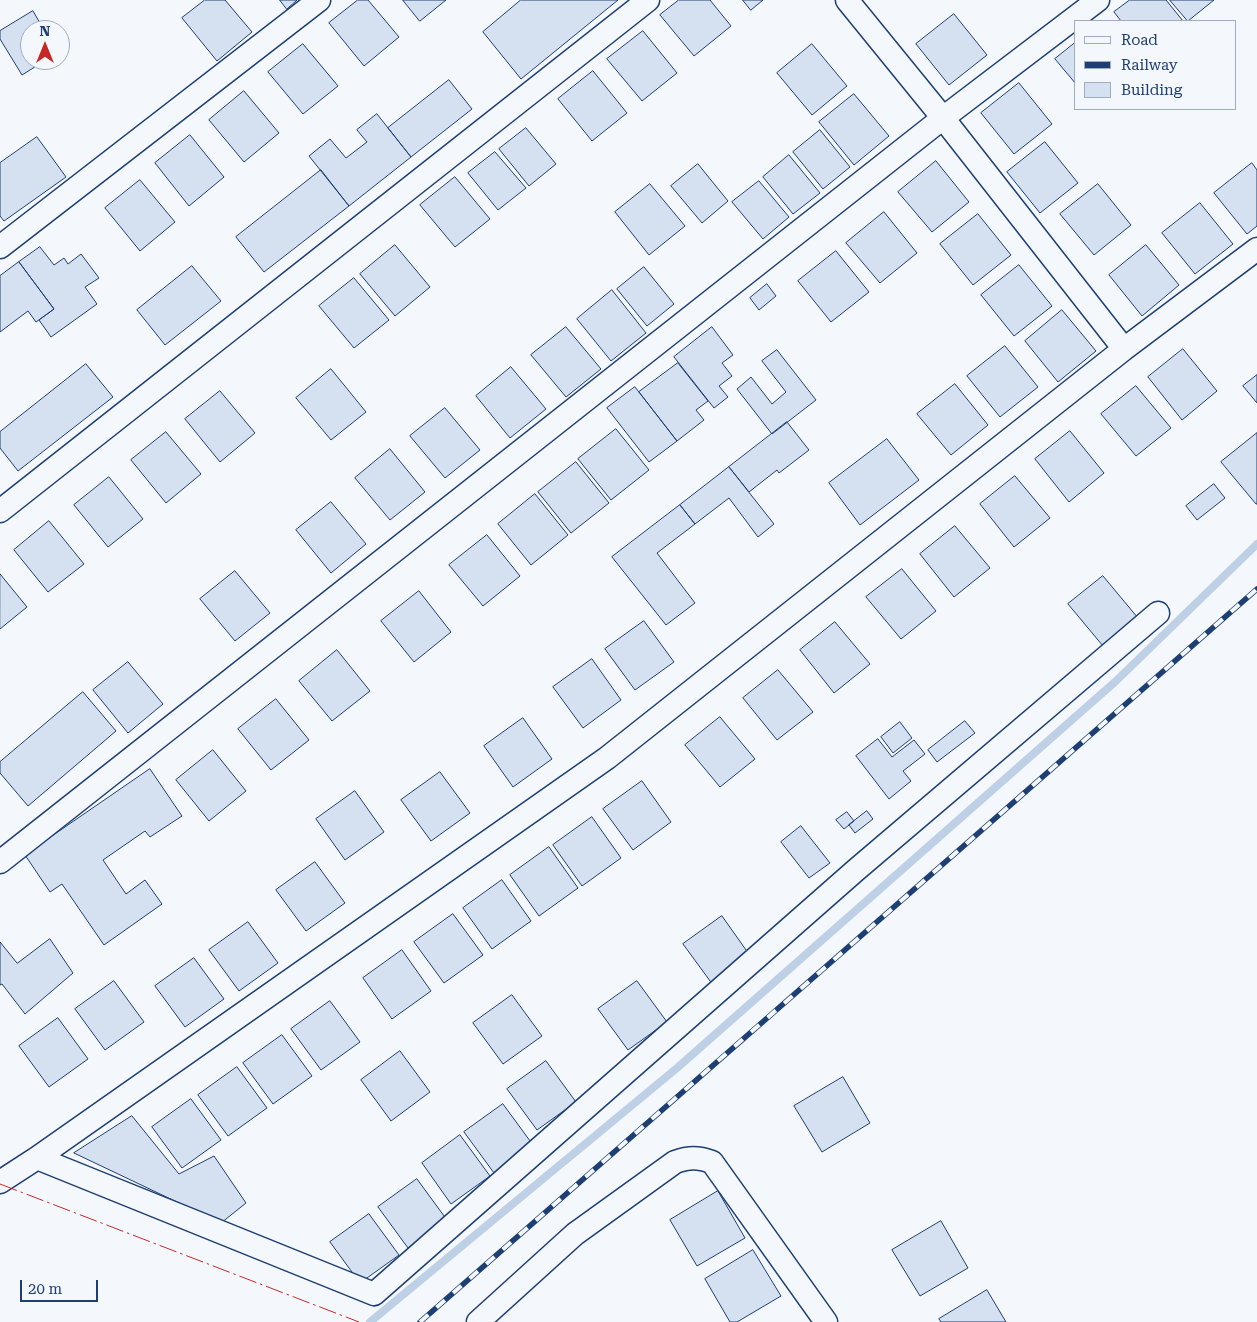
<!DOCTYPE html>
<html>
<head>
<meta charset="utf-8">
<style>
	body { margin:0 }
	#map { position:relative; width:1257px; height:1322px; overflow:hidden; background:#f4f7fb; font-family:"Roboto Serif",serif }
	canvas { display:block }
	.legend { position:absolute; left:1074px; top:20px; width:162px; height:90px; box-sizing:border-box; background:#f4f7fb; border:1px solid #9eadc5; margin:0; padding:6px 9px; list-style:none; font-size:15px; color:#1d3f73 }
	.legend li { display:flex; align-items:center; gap:10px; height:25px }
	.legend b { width:25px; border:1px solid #9eadc5 }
	.north { position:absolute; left:20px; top:20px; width:50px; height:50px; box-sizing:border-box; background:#f4f7fb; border:1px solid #9eadc5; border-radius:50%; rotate:0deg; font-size:14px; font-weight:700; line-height:20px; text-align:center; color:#1d3f73 }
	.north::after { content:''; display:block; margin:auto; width:18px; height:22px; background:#c62828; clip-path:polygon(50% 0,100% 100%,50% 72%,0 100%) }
	.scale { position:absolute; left:20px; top:1280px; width:78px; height:22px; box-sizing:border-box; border:2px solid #1d3f73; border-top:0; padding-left:6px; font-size:15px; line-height:18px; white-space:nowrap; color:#1d3f73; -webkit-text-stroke:4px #f4f7fb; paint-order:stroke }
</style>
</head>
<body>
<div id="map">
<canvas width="1257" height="1322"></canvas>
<ul class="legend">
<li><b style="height:6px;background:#f4f7fb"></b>Road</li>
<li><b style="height:6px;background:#1d3f73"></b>Railway</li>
<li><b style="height:14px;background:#d5e0f0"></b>Building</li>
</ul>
<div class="north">N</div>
<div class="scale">20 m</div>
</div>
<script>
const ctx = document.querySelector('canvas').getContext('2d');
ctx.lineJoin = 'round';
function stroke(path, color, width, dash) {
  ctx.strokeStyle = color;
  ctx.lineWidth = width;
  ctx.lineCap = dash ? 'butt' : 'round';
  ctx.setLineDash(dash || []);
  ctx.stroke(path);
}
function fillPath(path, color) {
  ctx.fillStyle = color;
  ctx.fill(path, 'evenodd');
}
stroke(new Path2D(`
	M370,1322L677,1068L1116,681L1257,544`), '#bed0e5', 8);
const building = new Path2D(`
	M205,0H225L252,32L217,61L182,18Z
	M280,0H297L287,9Z
	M358,0H368L399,37L364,66L329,23Z
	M403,0H446L420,21Z
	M521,0H618L521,79L483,32Z
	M679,0H710L731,26L694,56L660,15Z
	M743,0H763L751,10Z
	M1130,0H1166L1183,21H1121L1114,12Z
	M1170,0H1214L1188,21Z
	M33,11L44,30H30V60H46L22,75L0,39V31Z
	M954,14L987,55L949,85L916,44Z
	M643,31L677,73L642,101L607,59Z
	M1076,42V84L1055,59Z
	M303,44L338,86L303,114L268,72Z
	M812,44L847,86L812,115L777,73Z
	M593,71L627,113L592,141L558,99Z
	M449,80L472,109L411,157L388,128Z
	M1019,83L1052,124L1014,154L981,113Z
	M244,91L279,133L244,162L209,120Z
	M854,94L889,136L854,165L819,122Z
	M377,114L411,157L349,206L309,156L330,139L346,158L367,142L357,130Z
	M526,128L556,164L529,186L499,149Z
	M820,130L850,167L823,189L793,152Z
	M190,135L224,177L189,206L155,163Z
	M37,137L66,177L4,221L0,216V163Z
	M1045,142L1078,183L1040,213L1007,172Z
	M495,152L526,188L498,210L468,173Z
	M789,155L820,193L793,214L763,177Z
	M936,161L969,202L932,232L898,192Z
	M1252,163L1257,170V226L1247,234L1214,193Z
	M698,164L728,201L702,223L671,186Z
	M321,170L349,206L264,272L236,237Z
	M455,177L490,219L455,247L420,205Z
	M140,180L175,222L140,251L105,208Z
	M759,181L789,217L763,239L732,202Z
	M650,184L685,226L649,255L615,212Z
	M1098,184L1131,225L1094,255L1060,214Z
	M1200,203L1233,244L1195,274L1162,233Z
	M884,212L917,253L880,283L846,243Z
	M978,214L1011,255L973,285L940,244Z
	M395,245L430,287L395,316L360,274Z
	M1146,245L1179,285L1142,316L1109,275Z
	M40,247L54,265L64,258L68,264L81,254L99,278L85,287L97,304L51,337L39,320L54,309L19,262Z
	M836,251L869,292L831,322L798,281Z
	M19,262L54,309L36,322L28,311L0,332V276Z
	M1019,265L1052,306L1014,336L981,295Z
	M192,266L221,301L165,345L137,310Z
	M644,267L674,304L647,326L617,289Z
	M354,278L389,320L354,348L319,306Z
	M767,284L776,296L759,310L750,298Z
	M612,290L646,333L611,361L577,319Z
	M1062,310L1096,351L1058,382L1025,341Z
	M566,327L601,369L566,397L531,355Z
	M712,327L733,355L722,363L732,376L719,386L728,397L714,408L674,357Z
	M1005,346L1038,387L1000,417L967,376Z
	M1183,349L1217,391L1182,420L1148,377Z
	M777,350L816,400L772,434L737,389L751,377L772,404L786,392L762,361Z
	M678,363L708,401L696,410L704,420L677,441L639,392Z
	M86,364L113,397L18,471L0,448V432Z
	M511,367L546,409L510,438L476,396Z
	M331,369L366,412L331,440L296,398Z
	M1257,375V403L1243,386Z
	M955,384L988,425L951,455L917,414Z
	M1136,386L1171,428L1136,456L1101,414Z
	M635,387L677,441L649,462L607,408Z
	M220,391L255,433L220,462L185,419Z
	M445,408L480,450L445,478L410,436Z
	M787,422L809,450L779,473L777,470L749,492L729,467Z
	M616,429L649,470L611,500L578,459Z
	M1070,431L1104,473L1069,502L1035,459Z
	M166,432L201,474L166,503L131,460Z
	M1257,433V504H1256L1221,462Z
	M887,439L919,480L860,525L829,483Z
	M390,449L425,492L390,520L355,478Z
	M576,462L609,503L571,533L538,492Z
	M729,467L774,524L758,537L729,498L695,524L680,505Z
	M1015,476L1050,518L1014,547L980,504Z
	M109,477L143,519L108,547L74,505Z
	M1214,484L1225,498L1197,520L1186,506Z
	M535,494L568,535L531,565L498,524Z
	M331,502L366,544L331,573L296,530Z
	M680,505L695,524L657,553L695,603L666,625L612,557Z
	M49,521L84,564L48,592L14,550Z
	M955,526L990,568L954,597L920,554Z
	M487,535L520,576L483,606L449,565Z
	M902,569L936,611L901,639L866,597Z
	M235,571L270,613L235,641L200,599Z
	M0,574L27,607L0,629Z
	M1103,576L1138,618L1103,646L1068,604Z
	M419,591L451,632L414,662L381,621Z
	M644,621L674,662L635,690L605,649Z
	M835,622L870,664L834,693L800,650Z
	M337,650L370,691L332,721L299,681Z
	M592,659L621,700L583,728L553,687Z
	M128,662L163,704L128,733L93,690Z
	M778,670L813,712L777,740L743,698Z
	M83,692L116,731L28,806L0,773V762Z
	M276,699L309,740L271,770L238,729Z
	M720,717L755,759L720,787L685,745Z
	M523,718L552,759L513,787L484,746Z
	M965,721L975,733L937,762L928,750Z
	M900,722L912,738L893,753L881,737Z
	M878,739L892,757L914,740L925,754L903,771L911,781L889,799L856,756Z
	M213,750L246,791L209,821L176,780Z
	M150,769L182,816L150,837L145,831L103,860L126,894L145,880L162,904L104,945L62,884L50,892L25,855Z
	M440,772L470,813L431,841L401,800Z
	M642,781L671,822L633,850L603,809Z
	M355,791L384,832L345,860L316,819Z
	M867,811L873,819L855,833L849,825Z
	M847,812L854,821L844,829L836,820Z
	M592,817L621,858L582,886L553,845Z
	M801,826L830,863L809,878L781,842Z
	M549,847L578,888L539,916L510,875Z
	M315,862L345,903L306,931L276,890Z
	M502,880L531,921L492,949L463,908Z
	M453,914L483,955L444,983L414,942Z
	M722,916L751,957L713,985L683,944Z
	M248,922L278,963L239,991L209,950Z
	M50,939L73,973L25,1014L2,984L0,985V942L17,963Z
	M402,950L431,991L392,1019L363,978Z
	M194,958L224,999L185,1027L155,986Z
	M114,981L144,1022L105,1050L75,1009Z
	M637,981L667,1022L628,1050L598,1009Z
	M512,995L542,1036L503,1064L473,1023Z
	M330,1001L360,1042L321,1070L291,1029Z
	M58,1018L88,1059L49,1087L19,1046Z
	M282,1035L312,1076L273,1104L243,1063Z
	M400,1051L430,1092L391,1121L361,1080Z
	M546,1061L576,1102L537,1130L507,1089Z
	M237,1067L267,1108L228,1136L198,1095Z
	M843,1077L870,1123L822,1152L794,1106Z
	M191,1099L221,1140L182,1168L152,1127Z
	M503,1104L533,1145L494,1173L464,1132Z
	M132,1116L179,1174L214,1156L246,1203L221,1223L74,1153Z
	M460,1135L490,1176L451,1204L422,1163Z
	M417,1179L447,1220L408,1248L378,1207Z
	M718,1191L745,1238L697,1266L670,1220Z
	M369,1214L399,1255L360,1283L330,1242Z
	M941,1221L968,1268L920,1296L892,1250Z
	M753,1250L781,1296L737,1322H730L705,1279Z
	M987,1290L1006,1322H941L939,1319Z`);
fillPath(building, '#d5e0f0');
stroke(building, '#1d3f73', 1);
const street = new Path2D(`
	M847,0L943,118L1124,349
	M0,247L319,0
	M0,511L648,0
	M0,862L943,118L1098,0
	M37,1158L374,1294L856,870L1158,613
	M0,1182L37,1158L607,758L1124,349L1257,249
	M478,1322L575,1234L675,1162C689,1157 698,1157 712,1162L826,1322`);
stroke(street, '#1d3f73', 25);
stroke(street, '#f4f7fb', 22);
const rail = new Path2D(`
	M420,1322L1257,589`);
stroke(rail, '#1d3f73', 5.5);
stroke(rail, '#f4f7fb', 4, [11]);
stroke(new Path2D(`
	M0,1184L359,1322`), '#c62828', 1, [18, 4, 2.5, 4]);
</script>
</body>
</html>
